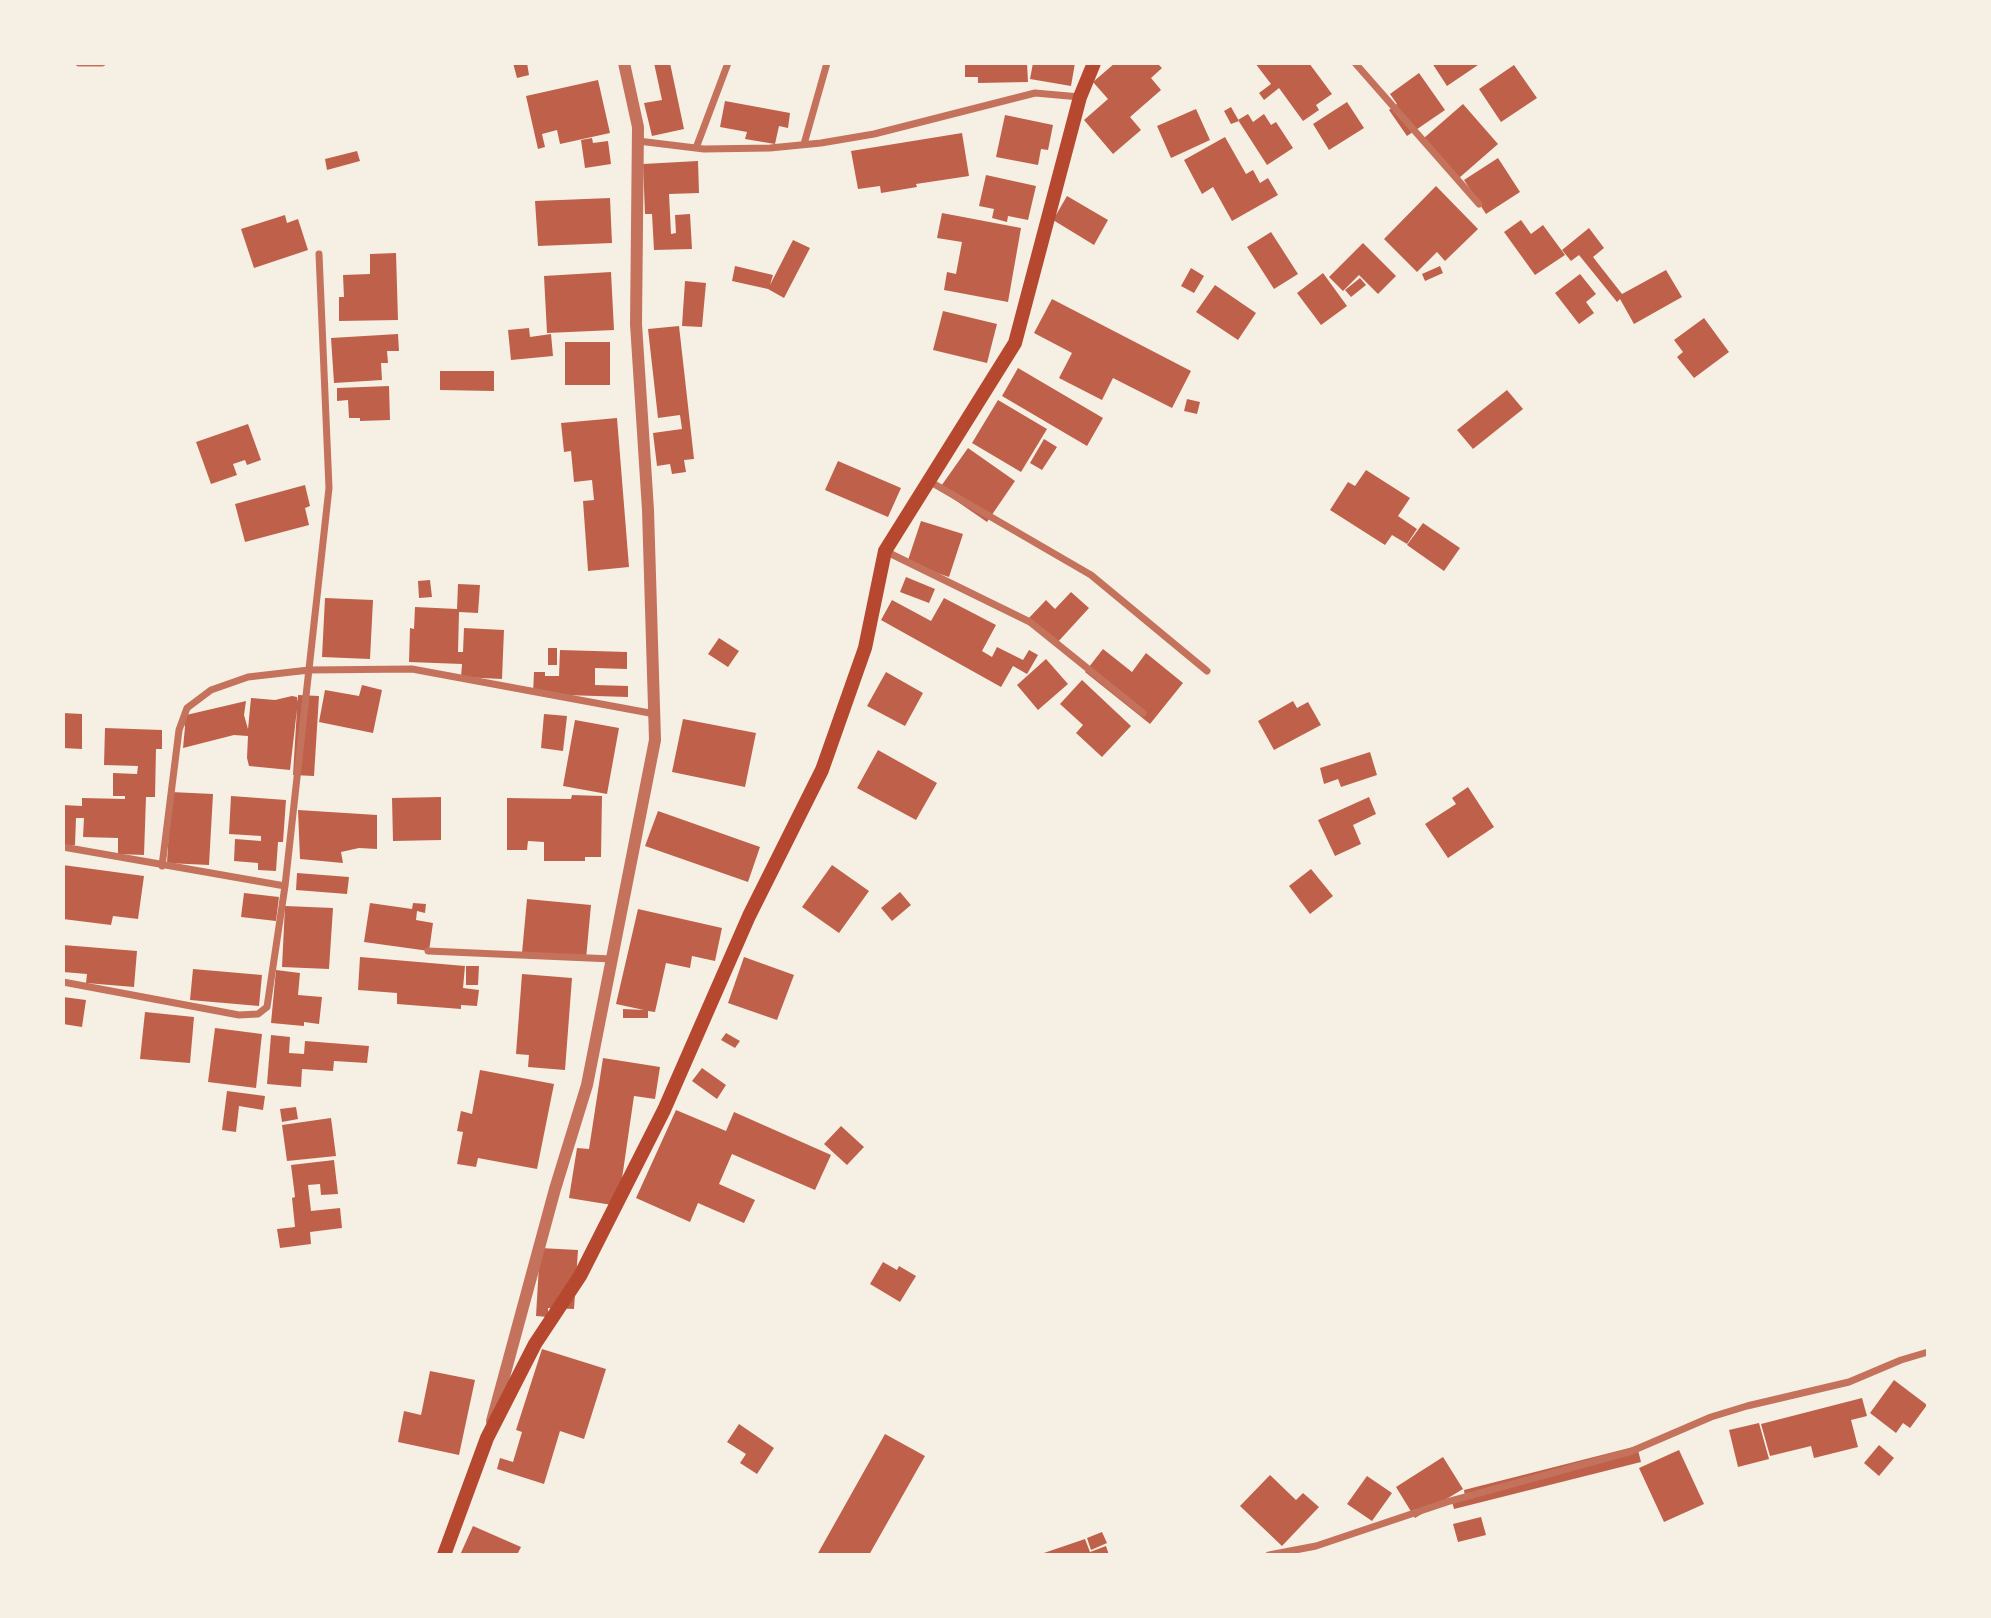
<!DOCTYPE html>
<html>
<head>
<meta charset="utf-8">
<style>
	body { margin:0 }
	#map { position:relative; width:1991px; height:1618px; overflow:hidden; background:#f6efe4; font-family:"Noto Serif",serif }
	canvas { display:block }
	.frame { position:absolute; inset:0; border:65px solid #f6efe4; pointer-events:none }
</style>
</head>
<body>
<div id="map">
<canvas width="1991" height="1618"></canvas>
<div class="frame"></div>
</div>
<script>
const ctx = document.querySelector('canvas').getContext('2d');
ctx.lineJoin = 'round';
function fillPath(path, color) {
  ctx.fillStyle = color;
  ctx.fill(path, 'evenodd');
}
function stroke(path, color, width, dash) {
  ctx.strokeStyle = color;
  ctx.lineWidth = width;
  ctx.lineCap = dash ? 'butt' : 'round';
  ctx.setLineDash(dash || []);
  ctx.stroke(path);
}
fillPath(new Path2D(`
	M513,63H527L529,75L517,78Z
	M654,63H670L684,129L652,136L644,103L662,100Z
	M965,63H1027L1028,82L978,83V77H965Z
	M1033,63H1075L1071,86L1030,79Z
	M1115,63H1157L1162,68L1151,78L1161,90L1130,117L1141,130L1113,154L1084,120L1108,99L1093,82Z
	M1255,63H1309L1332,94L1316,105L1319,110L1303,121L1279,88L1264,100L1259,93L1271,84Z
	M1432,63H1477L1478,65L1447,86Z
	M1514,65L1537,98L1501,122L1479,89Z
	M1419,73L1445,110L1407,136L1389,110L1397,104L1390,94Z
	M598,80L610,133L560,144L557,130L542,134L545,147L538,149L526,96Z
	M725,101L790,113L788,128L779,126L775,144L745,139L747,132L720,127Z
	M1347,102L1364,128L1329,150L1313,124Z
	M1463,104L1498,144L1459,178L1424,138Z
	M1231,107L1239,121L1231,124L1224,111Z
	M1196,109L1210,140L1171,158L1157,126Z
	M1248,114L1253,122L1264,114L1271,125L1276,122L1293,148L1267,165L1238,120Z
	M1005,115L1053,125L1048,150L1041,149L1038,165L996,157Z
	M962,133L969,176L916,184L917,187L881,193L880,186L858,189L851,151Z
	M1225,137L1246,174L1253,170L1260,183L1268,178L1278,195L1232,221L1213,187L1202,194L1184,160Z
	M592,138L593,143L608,141L611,164L585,168L581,140Z
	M357,151L360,161L327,170L325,159Z
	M1498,158L1520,192L1486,214L1464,180Z
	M698,161L699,193L669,194L671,234L676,233L675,215L690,214L692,249L654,250L652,214H645L643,164Z
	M986,175L1036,186L1028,220L1008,216L1007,222L992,218L994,209L979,206Z
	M1436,186L1478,229L1445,261L1437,252L1417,272L1384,239Z
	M1067,196L1108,220L1094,245L1053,220Z
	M610,198L612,243L538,246L535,201Z
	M942,213L1021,228L1008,302L944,290L947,272L956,274L962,242L937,238Z
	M285,215L287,223L298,219L308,250L254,268L241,229Z
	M1521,220L1531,234L1543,225L1565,255L1535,275L1504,232Z
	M1589,228L1604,248L1593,257L1622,294L1666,270L1682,297L1634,324L1620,299L1617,302L1579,255L1571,261L1562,250Z
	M1271,232L1298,274L1274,289L1247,247Z
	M793,240L810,248L784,298L768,289L732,281L735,266L773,275L770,285Z
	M1363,243L1396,276L1378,294L1359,275L1343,291L1329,277Z
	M396,253L398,320L339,321V297H344L343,275L370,274V254Z
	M1440,266L1443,273L1425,281L1422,274Z
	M1191,268L1204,276L1194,293L1181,286Z
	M611,272L614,330L547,333L544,276Z
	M1323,273L1347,306L1321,325L1297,293Z
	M1580,274L1596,294L1586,302L1594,313L1579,324L1555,293Z
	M1360,278L1366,285L1351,297L1345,290Z
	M685,281L706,283L702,327L682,326Z
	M1215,285L1256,313L1238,340L1196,312Z
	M1052,299L1191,371L1172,408L1113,378L1102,400L1059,378L1072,353L1034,333Z
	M943,311L997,324L987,363L933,350Z
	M1704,318L1729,352L1694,378L1677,357L1683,352L1674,340Z
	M679,326L694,459L684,460L686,472L672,474L670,464L657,466L653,433L682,429L680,415L658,418L648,329Z
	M529,328L530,337L551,334L553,356L511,360L508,330Z
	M398,334L399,351H387L388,363H381L382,380L334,383L331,338Z
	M565,342H610V385H565Z
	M1018,368L1103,418L1087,446L1002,396Z
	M440,371H494V391L440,390Z
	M389,386L390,420L360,421V418H349L348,400L337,401V388Z
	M1507,390L1523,409L1473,449L1457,430Z
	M1187,399L1200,402L1197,414L1184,411Z
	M998,400L1047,429L1021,472L972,443Z
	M617,418L629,567L588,571L583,501L594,500L592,480L574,482L571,451L564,452L561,423Z
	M248,424L261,460L247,465L245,460L233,464L237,475L211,484L196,442Z
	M1044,439L1057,447L1042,470L1030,463Z
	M968,448L1015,481L987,522L939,489Z
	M838,461L901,488L888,517L825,490Z
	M1366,470L1410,498L1398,516L1417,529L1407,544L1392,535L1385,545L1330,510L1348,482L1355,486Z
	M305,485L310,506L305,508L309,525L245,542L235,504Z
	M921,521L963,534L949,577L907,563Z
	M1423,523L1460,548L1444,571L1407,545Z
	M906,577L935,589L929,603L900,592Z
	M430,580L432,597L419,598L418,581Z
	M458,584L480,585L478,613L459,612L458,652H463L464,628L504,630L502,679L461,677L462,664L409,662L410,628L414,629L415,607L457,609Z
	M1071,592L1089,608L1056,644L1028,619L1046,600L1055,609Z
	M325,598L373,600L370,659L322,657Z
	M944,598L996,625L982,651L992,657L997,647L1023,660L1029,650L1038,655L1027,674L1013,666L1001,687L881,620L892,600L931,621Z
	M719,638L739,651L728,667L708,654Z
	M548,648H557V665H548Z
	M1103,649L1132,672L1146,653L1183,683L1150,724L1085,672Z
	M560,650L627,652V669L595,668V685L628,686V697L533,694L534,672H545V676H559Z
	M1046,659L1068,684L1038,710L1017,685Z
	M886,672L923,693L905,726L867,706Z
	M1082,680L1131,726L1102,757L1076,733L1083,725L1060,704Z
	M362,685L382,690L373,733L319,722L325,690L359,696Z
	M298,695L319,696L314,776L293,775L297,709L290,770L249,766L247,758L248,736L234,735L183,748L185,727L182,716L246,701L244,715L248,729L251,698L275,700L292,696L297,697L298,702Z
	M1293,701L1297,708L1308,702L1321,725L1274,750L1258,721Z
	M63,713L82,714V749L63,748Z
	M544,714L567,716L563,751L541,748Z
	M683,719L756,733L745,787L672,772Z
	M575,720L619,728L607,794L563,786Z
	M105,728L162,730V749H156L155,797H146L144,855L118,854V838L83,837L84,818H76L75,845H63V805L82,806V798L125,799V796H113V773L137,774L138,766L104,765Z
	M878,750L937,783L916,820L857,788Z
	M1370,752L1377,775L1341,787L1338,779L1324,784L1320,768Z
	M1468,787L1494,827L1448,858L1425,824L1456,804L1452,798Z
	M171,792L213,794L209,865L167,863Z
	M572,795L602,796L601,857H585V861H544V842L528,841L527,850H507V798L571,799Z
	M231,796L286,800L283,842H278L276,871L258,870V863L234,861L235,839L261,841V836L229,834Z
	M441,797V840L393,841L392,798Z
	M1369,797L1376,814L1353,825L1361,844L1335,856L1318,820Z
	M298,810L377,815V849L359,848L341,852L343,863L300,859Z
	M658,811L760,847L748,882L645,846Z
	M63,865L144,876L138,919L113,916L111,925L63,919Z
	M832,865L869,891L839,933L802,907Z
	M1311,869L1333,896L1310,914L1289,886Z
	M297,873L349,877L347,894L296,890Z
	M900,892L911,905L892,921L881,908Z
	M244,893L279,897L276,921L241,917Z
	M527,899L591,905L586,959L522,953Z
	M370,903L412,909L413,903L426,904L425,913L417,911L416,920L433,923L429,951L364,942Z
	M285,906L333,908L329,969L282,967Z
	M638,909L722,928L715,961L692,956L690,968L666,963L655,1012L648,1011V1018H623V1009L644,1010L616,1004Z
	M63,945L137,951L134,987L86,983L87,974L63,972Z
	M360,957L465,966L463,988L479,990L477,1006L461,1005V1009L397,1004V993L358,990Z
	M744,957L794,975L777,1020L728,1003Z
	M466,966H479L478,985H466Z
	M193,969L262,975L259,1006L190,1000Z
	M276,970L300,973L298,995L322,997L319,1024L304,1022V1026L271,1023Z
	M522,974L572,978L565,1070L528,1067L529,1055L516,1054Z
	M63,997L86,1000L82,1027L63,1024Z
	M145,1012L194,1017L190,1063L140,1059Z
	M215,1028L262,1034L256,1088L208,1082Z
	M726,1033L740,1041L735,1048L721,1040Z
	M271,1035L290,1037L289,1053L304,1054L305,1041L369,1046L367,1063L334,1061L333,1071L302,1069L301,1087L267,1084Z
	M603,1058L660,1067L655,1099L634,1096L618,1206L569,1198L577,1148L589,1149Z
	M702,1068L726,1085L717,1099L692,1081Z
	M480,1070L554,1084L537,1169L478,1158L476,1167L457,1164L463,1132L457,1131L461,1111L472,1114Z
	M227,1091L265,1096L263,1110L239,1106L236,1132L222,1130Z
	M296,1107L298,1119L282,1122L280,1109Z
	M676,1110L726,1131L734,1112L831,1155L815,1190L732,1154L719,1184L755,1200L744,1223L698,1203L690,1222L636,1198Z
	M331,1118L336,1156L287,1161L282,1125Z
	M841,1126L864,1147L847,1165L824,1144Z
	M334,1160L338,1194L321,1195L320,1184L308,1185L311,1211L340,1208L342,1228L310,1232L311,1244L280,1248L277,1229L295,1227L292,1198L295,1197L291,1165Z
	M540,1248L578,1250L574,1309L548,1308V1317L536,1316Z
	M883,1262L897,1270L899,1266L916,1276L900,1302L870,1284Z
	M542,1349L606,1369L584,1439L560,1431L544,1484L497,1469L500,1458L513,1462L522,1432L516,1430Z
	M430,1371L475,1380L459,1455L398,1442L404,1411L421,1415Z
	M1894,1380L1927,1405L1910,1428L1903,1423L1896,1433L1870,1413Z
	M1862,1398L1867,1416L1851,1420L1858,1447L1814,1458L1811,1446L1770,1456L1761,1424Z
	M1759,1423L1769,1459L1738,1467L1729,1430Z
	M739,1424L774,1448L757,1474L740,1463L746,1454L727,1442Z
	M885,1434L925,1456L869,1555H817Z
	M1879,1445L1894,1458L1879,1476L1864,1463Z
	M1637,1446L1641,1462L1454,1509L1452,1501L1465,1497L1464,1490Z
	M1679,1450L1704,1504L1664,1522L1639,1468Z
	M1443,1457L1463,1489L1415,1518L1396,1487Z
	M1270,1475L1296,1500L1303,1493L1319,1507L1282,1546L1240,1506Z
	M1367,1476L1392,1493L1372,1521L1347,1504Z
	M1481,1517L1486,1535L1458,1542L1453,1524Z
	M473,1526L521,1547L517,1555H460Z
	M1102,1532L1107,1543L1091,1550L1087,1538Z
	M1085,1539L1090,1552L1106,1546L1109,1555H1038Z`), '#bf614a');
stroke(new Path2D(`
	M79,63H102
	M1355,63L1479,204
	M638,141L704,149L770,148L821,143L874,134L1035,93L1080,97
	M804,144L827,63
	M696,148L728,63
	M929,481L1091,575L1207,671
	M885,551L1030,622L1143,713
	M63,847L285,886
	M162,866L179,730L187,708L211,690L248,677L309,670L412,669L655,714
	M428,951L612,959
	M63,982L239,1015L258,1014L267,1007L285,886L329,488L319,254
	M1269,1555L1316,1546L1450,1501L1632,1451L1711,1417L1747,1406L1849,1382L1901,1360L1928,1352`), '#c5725c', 7);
stroke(new Path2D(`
	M492,1421L555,1189L587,1085L655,740L648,510L636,324L638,127L624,63`), '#c5725c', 12);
stroke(new Path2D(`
	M444,1555L487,1438L535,1344L580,1276L664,1110L749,916L822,770L865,648L885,551L1015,343L1080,97L1094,63`), '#b5482f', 14);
</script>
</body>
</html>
